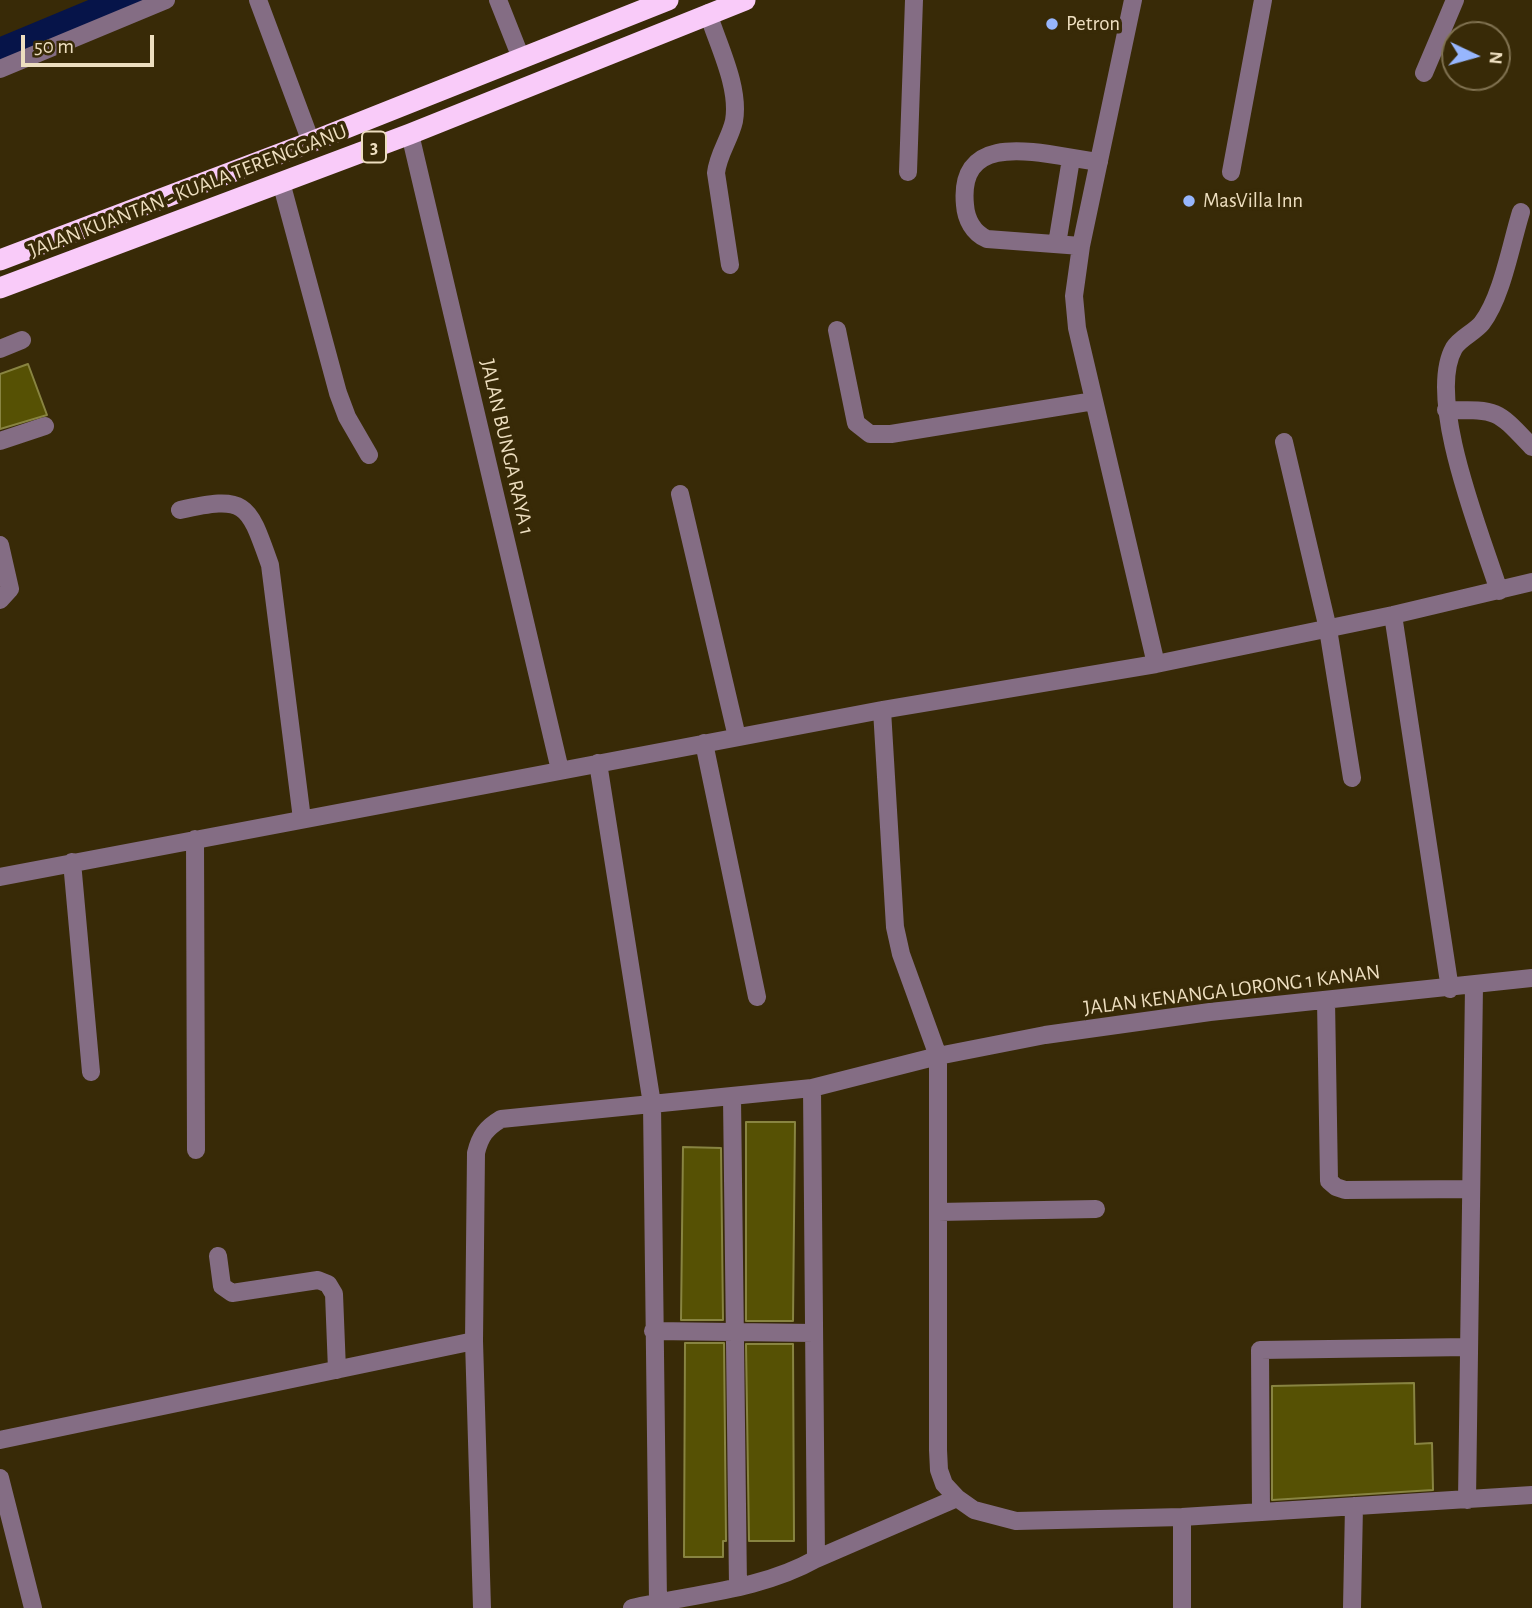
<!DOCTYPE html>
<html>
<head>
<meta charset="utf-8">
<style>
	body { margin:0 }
	#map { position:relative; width:1532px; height:1608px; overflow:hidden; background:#382a07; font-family:"Alegreya Sans",sans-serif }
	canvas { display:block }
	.north { position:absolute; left:1441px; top:21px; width:70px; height:70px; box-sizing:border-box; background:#382a07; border:2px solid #807251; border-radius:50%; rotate:95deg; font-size:19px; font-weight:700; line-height:28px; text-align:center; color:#eddebf }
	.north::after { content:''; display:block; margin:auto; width:24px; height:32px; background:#97b6fd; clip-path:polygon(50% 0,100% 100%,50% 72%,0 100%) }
	.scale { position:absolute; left:21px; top:35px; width:133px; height:32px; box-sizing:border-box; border:4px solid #eddebf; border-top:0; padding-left:9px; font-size:21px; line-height:24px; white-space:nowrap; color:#eddebf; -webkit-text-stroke:5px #382a07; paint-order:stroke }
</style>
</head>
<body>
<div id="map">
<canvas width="1532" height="1608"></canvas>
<div class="north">N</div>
<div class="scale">50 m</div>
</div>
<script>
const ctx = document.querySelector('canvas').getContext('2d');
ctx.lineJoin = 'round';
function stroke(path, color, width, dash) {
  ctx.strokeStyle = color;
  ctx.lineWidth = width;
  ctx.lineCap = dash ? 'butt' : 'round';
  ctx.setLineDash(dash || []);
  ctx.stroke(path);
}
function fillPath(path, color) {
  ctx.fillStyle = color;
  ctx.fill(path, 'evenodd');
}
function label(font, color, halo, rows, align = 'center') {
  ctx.font = font + ' "Alegreya Sans",sans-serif';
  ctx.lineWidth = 7;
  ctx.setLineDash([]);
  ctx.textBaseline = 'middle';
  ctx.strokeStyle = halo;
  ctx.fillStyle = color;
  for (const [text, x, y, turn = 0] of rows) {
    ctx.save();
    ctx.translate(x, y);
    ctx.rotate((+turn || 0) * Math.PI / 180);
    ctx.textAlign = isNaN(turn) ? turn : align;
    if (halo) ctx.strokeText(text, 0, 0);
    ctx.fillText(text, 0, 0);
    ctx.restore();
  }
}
stroke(new Path2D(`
	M0,54L130,0`), '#061449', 32);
const building = new Path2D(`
	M28,364L47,415L0,429V374Z
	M746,1122H795L793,1321H746Z
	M683,1147L721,1148L723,1320H681Z
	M685,1343H724L726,1541H723V1557H684Z
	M746,1344H793L794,1541H749Z
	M1414,1383L1415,1444L1432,1443L1433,1490L1272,1500V1386Z`);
fillPath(building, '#565104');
stroke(building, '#888441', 2);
stroke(new Path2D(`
	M258,0L311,142
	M498,0L521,58
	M1133,0L1081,246L1074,296L1077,328L1156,664
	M708,13C718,45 740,87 734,121C730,139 718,154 716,173L730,265
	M0,69L166,0
	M1424,73L1455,0
	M410,134L560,770
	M908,172L914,0
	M1231,172L1263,0
	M281,182L338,393L347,417L369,455
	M1057,244L1071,159
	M1081,246L987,239C973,233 966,219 965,205C957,124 1051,157 1099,162
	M837,330L856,423L870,434H891L1094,401
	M0,349L22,340
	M1446,410C1499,410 1496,409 1532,447
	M0,441L45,426
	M1284,442L1328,629L1352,778
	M680,494L737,737
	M180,510C247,495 248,503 270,565L302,819
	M0,545L10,589L0,600
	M1499,591C1482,537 1425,399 1454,348C1460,338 1475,332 1482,323C1502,297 1511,244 1521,212
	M1393,615L1450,989
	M882,710L895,927L901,954L938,1056V1450L939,1470L944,1484L957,1498L974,1510L1016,1521L1182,1517L1532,1495
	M704,743L757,997
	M598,763L652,1104L658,1602
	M195,839L196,1150
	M72,862L91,1072
	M0,877L882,710L1156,664L1393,615L1532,582
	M1326,1000L1329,1181L1336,1187L1345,1190L1470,1189
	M732,1098L738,1586
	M938,1212L1096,1209
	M218,1256L222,1286L232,1293L318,1280L328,1284L334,1294L337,1370
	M653,1331L814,1333
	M0,1440L474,1341
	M0,1478L33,1608
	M1467,1500L1474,986
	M1261,1512L1260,1350L1468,1347
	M816,1559L957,1498
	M482,1608L474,1341L476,1153C480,1136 486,1128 501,1119L812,1088L938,1056L1045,1035L1210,1012L1532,978
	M632,1608C693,1594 761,1590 816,1559L812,1088
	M1182,1608V1517
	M1352,1608L1354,1506`), '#846d84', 18);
stroke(new Path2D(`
	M0,260L311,142L668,0
	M0,288L410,134L745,0`), '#f9cbf9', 21);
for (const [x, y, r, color] of [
	[1052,24,7,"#97b6fd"],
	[1189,201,7,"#97b6fd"]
]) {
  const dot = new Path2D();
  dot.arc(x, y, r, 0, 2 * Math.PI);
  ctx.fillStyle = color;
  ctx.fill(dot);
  stroke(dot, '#382a07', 2.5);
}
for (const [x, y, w] of [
	[374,147,24]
]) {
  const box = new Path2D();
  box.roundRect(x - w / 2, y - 15.5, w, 31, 5);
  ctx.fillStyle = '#382a07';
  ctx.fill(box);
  stroke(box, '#eddebf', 2);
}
label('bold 19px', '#eddebf', null, [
	["3",374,147]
]);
label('21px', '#eddebf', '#382a07', [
	["Petron",1066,24],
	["MasVilla Inn",1203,201]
], 'left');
label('21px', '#eddebf', '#382a07', [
	["JALAN KUANTAN - KUALA TERENGGANU",188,191,-21],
	["JALAN BUNGA RAYA 1",507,447,77],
	["JALAN KENANGA LORONG 1 KANAN",1232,990,-7]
]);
</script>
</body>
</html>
